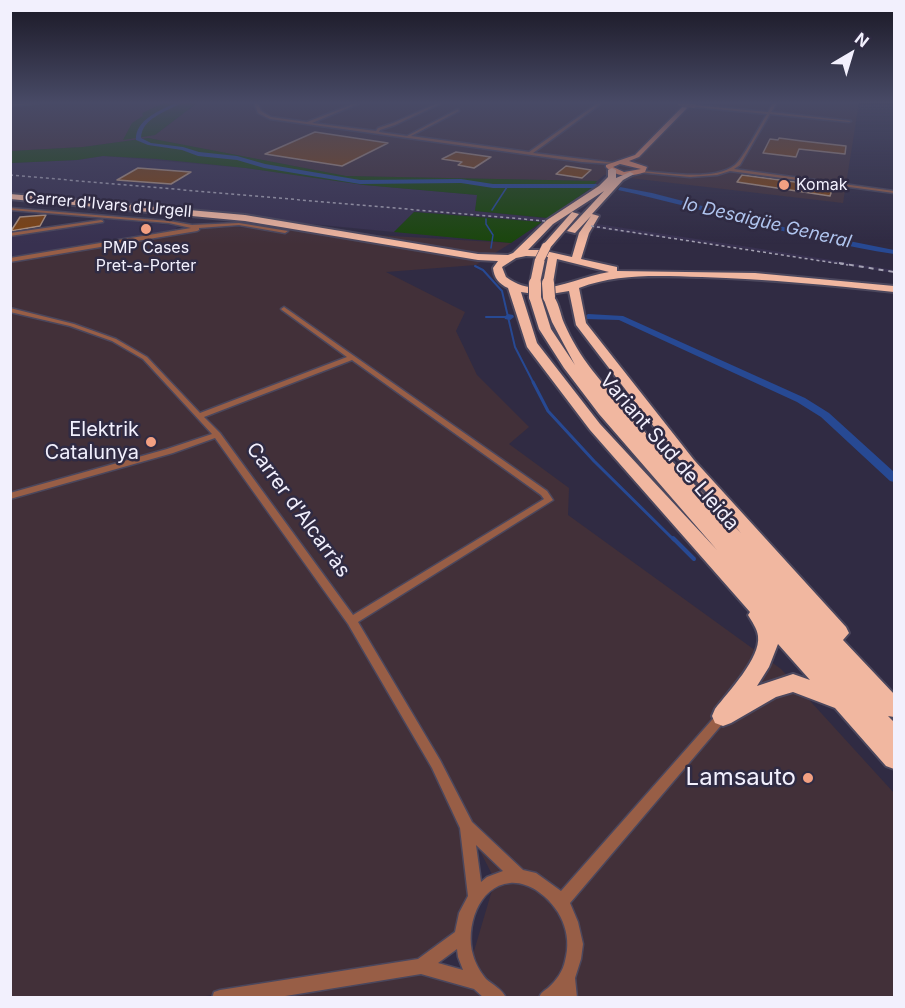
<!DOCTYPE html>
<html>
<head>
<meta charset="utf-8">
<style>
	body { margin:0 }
	#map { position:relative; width:905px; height:1008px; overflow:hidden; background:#302b43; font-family:Inter,sans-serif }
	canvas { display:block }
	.frame { position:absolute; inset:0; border:12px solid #f2f0fd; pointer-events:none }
	.north { position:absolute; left:821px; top:24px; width:60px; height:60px; -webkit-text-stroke:4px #302b43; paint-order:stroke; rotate:38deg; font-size:16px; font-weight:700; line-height:24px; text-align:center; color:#f2f0fd }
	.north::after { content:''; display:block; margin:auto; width:21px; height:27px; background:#f2f0fd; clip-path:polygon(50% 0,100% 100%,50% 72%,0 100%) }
</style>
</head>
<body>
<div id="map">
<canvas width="905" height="1008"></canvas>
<div class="frame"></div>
<div class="north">N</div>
</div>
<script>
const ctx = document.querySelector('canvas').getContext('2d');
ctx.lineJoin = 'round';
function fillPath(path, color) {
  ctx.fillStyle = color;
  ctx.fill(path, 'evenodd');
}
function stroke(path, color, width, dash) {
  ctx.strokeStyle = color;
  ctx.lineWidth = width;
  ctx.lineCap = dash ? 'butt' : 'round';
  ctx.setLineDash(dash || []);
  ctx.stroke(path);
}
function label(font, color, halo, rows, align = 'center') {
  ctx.font = font + ' Inter,sans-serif';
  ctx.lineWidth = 5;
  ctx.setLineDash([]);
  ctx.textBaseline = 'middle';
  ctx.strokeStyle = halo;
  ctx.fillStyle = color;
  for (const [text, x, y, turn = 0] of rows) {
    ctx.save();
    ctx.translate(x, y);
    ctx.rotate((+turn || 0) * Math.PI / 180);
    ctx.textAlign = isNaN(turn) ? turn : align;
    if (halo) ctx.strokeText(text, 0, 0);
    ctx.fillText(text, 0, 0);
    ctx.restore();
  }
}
fillPath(new Path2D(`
	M103,156L246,168L364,185L478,195L475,211L597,224L749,247L894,270V273L747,249L593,228L473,215L414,212L394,232L11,195V163L77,160Z
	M109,219L179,226L167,236L11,260V234Z`), '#383150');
fillPath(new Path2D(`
	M11,103H164L143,113V116L132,124L124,139L155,135L197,103H859L843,203L604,175L597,181L346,176L148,138L83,147L11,151Z
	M221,226L511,243L476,265L386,272L465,312L456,331L477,375L529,427L509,444L569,488L568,515L781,669L894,793V997H251L469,968L495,880L456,805L473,881L462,925L418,961L200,997H11V260Z`), '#423039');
fillPath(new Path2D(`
	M164,103H197L155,135L123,140L132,123L143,116L142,113Z
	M148,138L346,176L597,181L590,189L548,218L475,211L477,195L364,185L246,168L157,159L103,156L77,160L11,163V151L83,147Z
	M414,212L542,222L511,243L394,232Z`), '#1a460c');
stroke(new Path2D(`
	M492,210L507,187
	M486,219V224L493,235L491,248`), '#274993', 1.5);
stroke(new Path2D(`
	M475,266L483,270L502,291L515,347L534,384
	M486,317H508`), '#274993', 2);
stroke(new Path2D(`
	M533,382L548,411L594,461L674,540`), '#274993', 3);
stroke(new Path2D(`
	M673,538L694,559`), '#274993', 4);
fillPath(new Path2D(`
	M176,103H181C166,112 142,118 141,138L151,143L183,147L199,152L237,156L265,164L360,180L461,179L493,184H596L599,186L596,188H493L461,183L360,184L264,168L237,160L198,156L182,150L148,145L136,140C135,120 160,110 176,103Z
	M620,187L652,193L799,231L894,250V254C801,240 710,210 618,190Z
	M508,314L513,315L514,317L510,320L505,319L504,317Z
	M588,314L623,316L805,398L829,413L894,472V482L890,481L821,417L797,402L619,320L585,319L584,317Z`), '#274993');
const building = new Path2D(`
	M315,132L388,143L342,166L265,154Z
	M779,138L802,141L846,146L845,154L799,149L796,157L763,153L770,139L778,140Z
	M456,152L491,157L474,168L458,165L462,162L442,159Z
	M566,166L591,170L582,178L556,174Z
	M138,168L191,172L171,184L117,180Z
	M742,175L833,187L830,196L737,182Z
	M46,215L40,226L11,231L20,217Z`);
fillPath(building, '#7e4210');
stroke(building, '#af9380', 1.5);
const street = new Path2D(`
	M28,103H42L10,106V104Z
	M254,103H258L261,111L271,117L307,122L356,103H360L312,123L376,131L378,128L393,123L438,103H442L395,125L380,130L379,132L407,136L458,109L459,111L411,136L529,152L598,103H602L533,153L615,163L613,164L582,162L270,119L258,113Z
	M773,103H777L771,112L851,121L849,122L770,114L740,165L734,169L894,191V193L730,171L717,175L690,177L637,172L639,171C664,172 714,182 735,165C743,159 760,125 767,114L694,107L693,105L768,112Z
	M10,208L169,221L192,225L239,223L288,231L285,233L239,225L199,228V230L197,231L10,262V258L191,228L169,223L10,210Z
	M101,220L103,221V222L10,236V233Z
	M284,307L547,491L553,500L358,622L440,760L472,822L523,870L536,873L561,891L719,712L723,711L727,712L729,716L570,903L578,922L583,944L581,959L575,978L577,998H539C541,992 544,991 548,988C556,981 563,971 565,961C573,933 560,906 536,890C529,886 519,882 510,883C478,886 465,928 473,955C475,963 481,973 486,979C493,985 502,989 506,998H484L474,989L421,974L273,998H212L214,992L220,990L418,959L455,932L459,913L468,896L460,828L432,768L348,624L215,438L173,453L10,499V493L167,449L212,434L143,359L112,341L70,326L10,312V308L74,324L116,339L147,357L200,413L347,357L282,310L281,309ZM352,360L541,495L544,499L353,615L220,433L204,417ZM476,845L503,871L487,877L481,882ZM457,949L458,957L463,970L438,963Z`);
const primary = new Path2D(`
	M686,103H692L639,157L629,161L647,167L645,172C631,177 617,178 606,167V165L635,155ZM620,164L641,169L624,172L613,167Z`);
const highway = new Path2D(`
	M612,168L616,170V178L630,172L634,174L623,180L592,214L599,216L589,233L581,259L617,267V271L755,273L894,286V292C830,285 766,279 702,277C659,276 619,273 579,288L586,323L694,460L846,627L849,633L843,640L894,694V717L888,716L894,722V769L886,766L835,708L793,692L776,697L731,723L723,726L715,723L712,716L715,709C728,692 761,658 758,636C757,628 752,622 748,615L750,612L590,430L527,347L508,288C499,284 494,278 493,268L498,261L478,260L245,221L10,199V194L245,215L478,254L508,255L513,253L547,220L599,186L608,177V170ZM604,191L567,231L575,233L591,216L579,233L572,257L541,250H528L553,224ZM526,256L548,257L543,283L548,286L553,283L557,259L609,272C575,277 539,302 506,277L502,267L516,258ZM569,291L576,325L684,466L741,533C691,480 637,428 592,370C581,356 571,339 564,323C560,314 559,300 551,294ZM521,292L534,294L529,297L539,329L564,368L599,414L717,550L600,424L537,343ZM537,294H547L543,297L552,322L575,365L551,329L541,297ZM778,644L810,680L793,674L757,686L769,667Z
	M572,212L579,214L549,249H543V245Z
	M540,256L545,259L540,283L535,286L530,283L535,259Z`);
stroke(street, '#4b475d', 3);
stroke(primary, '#4b475d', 3);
stroke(highway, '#4b475d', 4);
fillPath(street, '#985e46');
fillPath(primary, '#f1916a');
fillPath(highway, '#f1b7a0');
stroke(new Path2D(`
	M10,175L546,221
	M591,226L848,265`), '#a5a2b3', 1.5, [3, 3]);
stroke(new Path2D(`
	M839,263L894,272`), '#a5a2b3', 2, [5, 5]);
const streetBridge = new Path2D(`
	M680,104L694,106`);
const highwayBridgeFar1 = new Path2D(`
	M540,259L546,247`);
const highwayBridge = new Path2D(`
	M535,283V297
	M548,283L549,297`);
stroke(streetBridge, '#4b475d', 5, []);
stroke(highwayBridgeFar1, '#4b475d', 10, []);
stroke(highwayBridge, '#4b475d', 14, []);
stroke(streetBridge, '#985e46', 4);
stroke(highwayBridgeFar1, '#f1b7a0', 9);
stroke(highwayBridge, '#f1b7a0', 12);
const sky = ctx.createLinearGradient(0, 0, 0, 244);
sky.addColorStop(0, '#1a1825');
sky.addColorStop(0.42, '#484a66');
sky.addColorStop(1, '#484a6600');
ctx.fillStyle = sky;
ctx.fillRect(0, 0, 905, 244);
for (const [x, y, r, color] of [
	[784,185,6,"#f3a082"],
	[146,229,6,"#f3a082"],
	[151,442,6,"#f3a082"],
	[808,778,6,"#f3a082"]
]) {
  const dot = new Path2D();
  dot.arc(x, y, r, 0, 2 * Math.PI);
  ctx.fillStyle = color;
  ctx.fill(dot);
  stroke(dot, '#302b43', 2);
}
label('16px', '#f2f0fd', '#302b43', [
	["Komak",796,185],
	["PMP Cases",146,248,"center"],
	["Pret-a-Porter",146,266,"center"]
], 'left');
label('16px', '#f2f0fd', '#302b43', [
	["Carrer d'Ivars d'Urgell",108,205,5]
]);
label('italic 18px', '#b0c5ef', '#302b43', [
	["lo Desaigüe General",767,223,13]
]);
label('20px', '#f2f0fd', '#302b43', [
	["Elektrik",139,430],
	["Catalunya",139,453]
], 'right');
label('20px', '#f2f0fd', '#302b43', [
	["Variant Sud de Lleida",669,452,49],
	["Carrer d'Alcarràs",298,510,54]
]);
label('24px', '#f2f0fd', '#302b43', [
	["Lamsauto",796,778]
], 'right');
</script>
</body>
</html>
